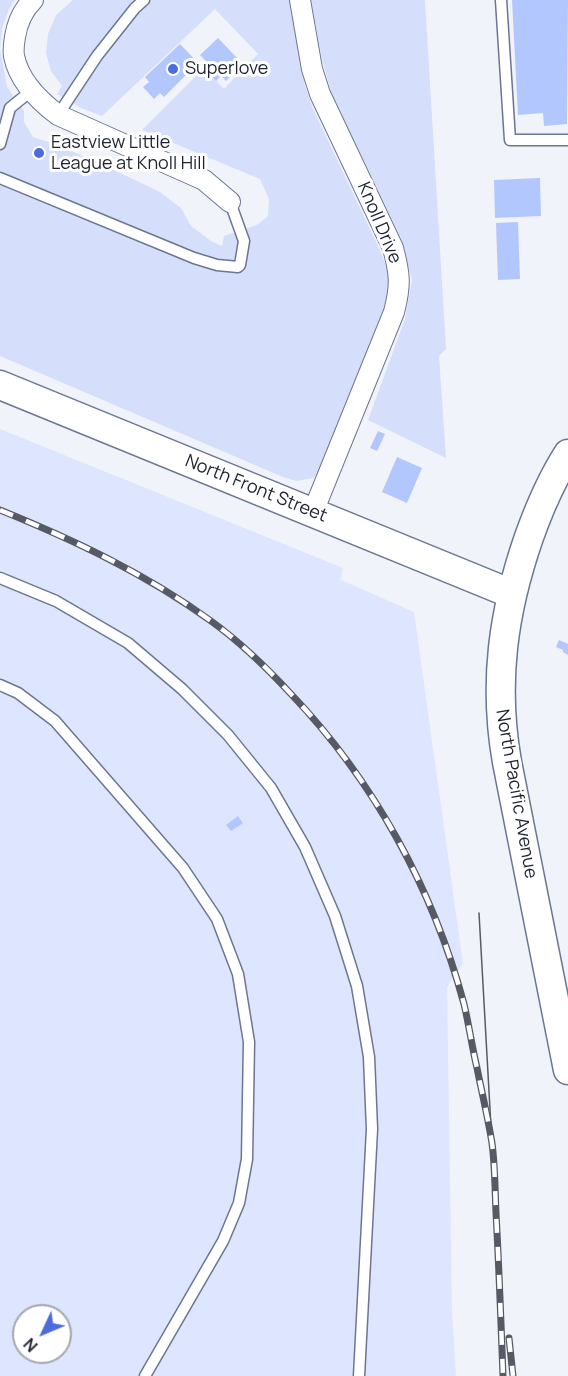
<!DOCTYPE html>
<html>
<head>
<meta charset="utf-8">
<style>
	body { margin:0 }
	#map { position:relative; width:568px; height:1376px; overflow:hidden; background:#f1f3fa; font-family:Manrope,sans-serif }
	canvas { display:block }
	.north { position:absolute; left:12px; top:1304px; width:60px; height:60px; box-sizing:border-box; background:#fff; border:2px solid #a5a7ac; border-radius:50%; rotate:226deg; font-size:16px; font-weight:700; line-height:24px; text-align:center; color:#1e232f }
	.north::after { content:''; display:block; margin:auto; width:21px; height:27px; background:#4b6bde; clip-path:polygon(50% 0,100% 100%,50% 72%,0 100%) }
</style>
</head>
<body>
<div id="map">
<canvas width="568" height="1376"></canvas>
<div class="north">N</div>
</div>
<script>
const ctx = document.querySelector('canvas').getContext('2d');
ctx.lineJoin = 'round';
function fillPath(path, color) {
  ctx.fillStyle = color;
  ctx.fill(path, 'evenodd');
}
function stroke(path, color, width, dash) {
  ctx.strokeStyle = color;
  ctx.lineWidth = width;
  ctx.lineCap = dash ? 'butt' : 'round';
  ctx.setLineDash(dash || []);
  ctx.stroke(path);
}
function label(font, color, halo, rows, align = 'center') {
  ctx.font = font + ' Manrope,sans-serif';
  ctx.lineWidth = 6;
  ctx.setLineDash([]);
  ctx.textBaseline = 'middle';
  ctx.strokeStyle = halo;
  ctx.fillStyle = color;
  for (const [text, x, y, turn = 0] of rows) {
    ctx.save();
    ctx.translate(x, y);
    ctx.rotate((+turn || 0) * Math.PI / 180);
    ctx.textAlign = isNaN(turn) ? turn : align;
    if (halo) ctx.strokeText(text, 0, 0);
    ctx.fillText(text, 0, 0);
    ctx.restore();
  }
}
fillPath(new Path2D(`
	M0,429L343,568L341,580L414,612L463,964L447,987L452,1311L456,1376H0ZM24,1316H60V1352H24Z`), '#dde6fe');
fillPath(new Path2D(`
	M0,0H15L9,9L2,28L0,49L7,87L24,111V122L33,137L57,145L97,162L160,192L181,208L191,226L211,241L222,246L224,236L257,225L268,216L269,199L260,179L142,130L206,66L211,71L209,73L224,89L258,54L215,9L102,116L81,108L57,94L62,86L51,71L46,53L48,34L56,15L73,0H289L305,86L313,109L379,248L387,268L390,292L384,319L324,467L313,478L296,481L283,477L0,356Z
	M311,0H425L446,349L439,356L446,458L368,420L405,319L412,280L401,238L331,92L322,59Z`), '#d5dffb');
fillPath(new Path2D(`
	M512,0H568L567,124L544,126L543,113L518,115Z
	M218,38L239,60L231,68L235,72L226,81L221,76L216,81L209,73L211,71L204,64L206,61L200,55Z
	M180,44L198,63L164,97L160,93L154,99L143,87L149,82L145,77Z
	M540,178L541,216L495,218L494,180Z
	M518,222L520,279L498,280L496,223Z
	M378,431L385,434L377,451L370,448Z
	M397,457L422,468L407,503L382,492Z
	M559,640L568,644V655L563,652V650L556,647Z
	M238,816L243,823L231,831L226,825Z`), '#b2c7fe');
const lane = new Path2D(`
	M501,0L510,140H568
	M58,115L97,56L135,8L144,0
	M0,144L10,108L31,91
	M0,178L194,258L217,265L238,267L240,265L244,241L230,202
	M0,578L56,601L128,643L182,689L228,735L271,788L305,847L335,916L357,986L369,1057L372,1129L359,1376
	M0,685L18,693L55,721L183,868L217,919L238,974L249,1042L247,1159L239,1203L223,1241L145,1376`);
const street = new Path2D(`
	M33,0C23,10 17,24 15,37C14,43 13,50 14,56C19,81 38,100 58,115L204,180L230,202
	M300,0L312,69L320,94L393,248C400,274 401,285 394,312L313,512`);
const secondary = new Path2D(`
	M0,385L512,594
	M568,454C552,479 539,509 529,537C503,612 493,683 507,762L568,1070`);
stroke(lane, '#6b7693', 13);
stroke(street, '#6b7693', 22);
stroke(secondary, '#6b7693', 31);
stroke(lane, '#fff', 10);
stroke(street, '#fff', 20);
stroke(secondary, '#fff', 28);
stroke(new Path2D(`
	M479,913L492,1145`), '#565a64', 1.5);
const rail = new Path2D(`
	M0,510C74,540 146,574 211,621C240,642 267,668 291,694C374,781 433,889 464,1004C469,1025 472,1047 477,1068C482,1093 488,1118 492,1143C495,1166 495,1190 496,1213C499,1267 501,1322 503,1376
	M509,1338L513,1376`);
stroke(rail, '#565a64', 7);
stroke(rail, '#fff', 4.5, [14]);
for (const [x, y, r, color] of [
	[173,69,6,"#4b6bde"],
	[39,153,6,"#4b6bde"]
]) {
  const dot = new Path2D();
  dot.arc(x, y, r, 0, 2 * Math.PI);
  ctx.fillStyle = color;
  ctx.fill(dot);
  stroke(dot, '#fff', 2);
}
label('18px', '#1e232f', '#fff', [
	["Superlove",185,69],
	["Eastview Little",51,143],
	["League at Knoll Hill",51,164]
], 'left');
label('18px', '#1e232f', '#fff', [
	["Knoll Drive",379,223,67],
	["North Front Street",256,489,22],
	["North Pacific Avenue",516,794,80]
]);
</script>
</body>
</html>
